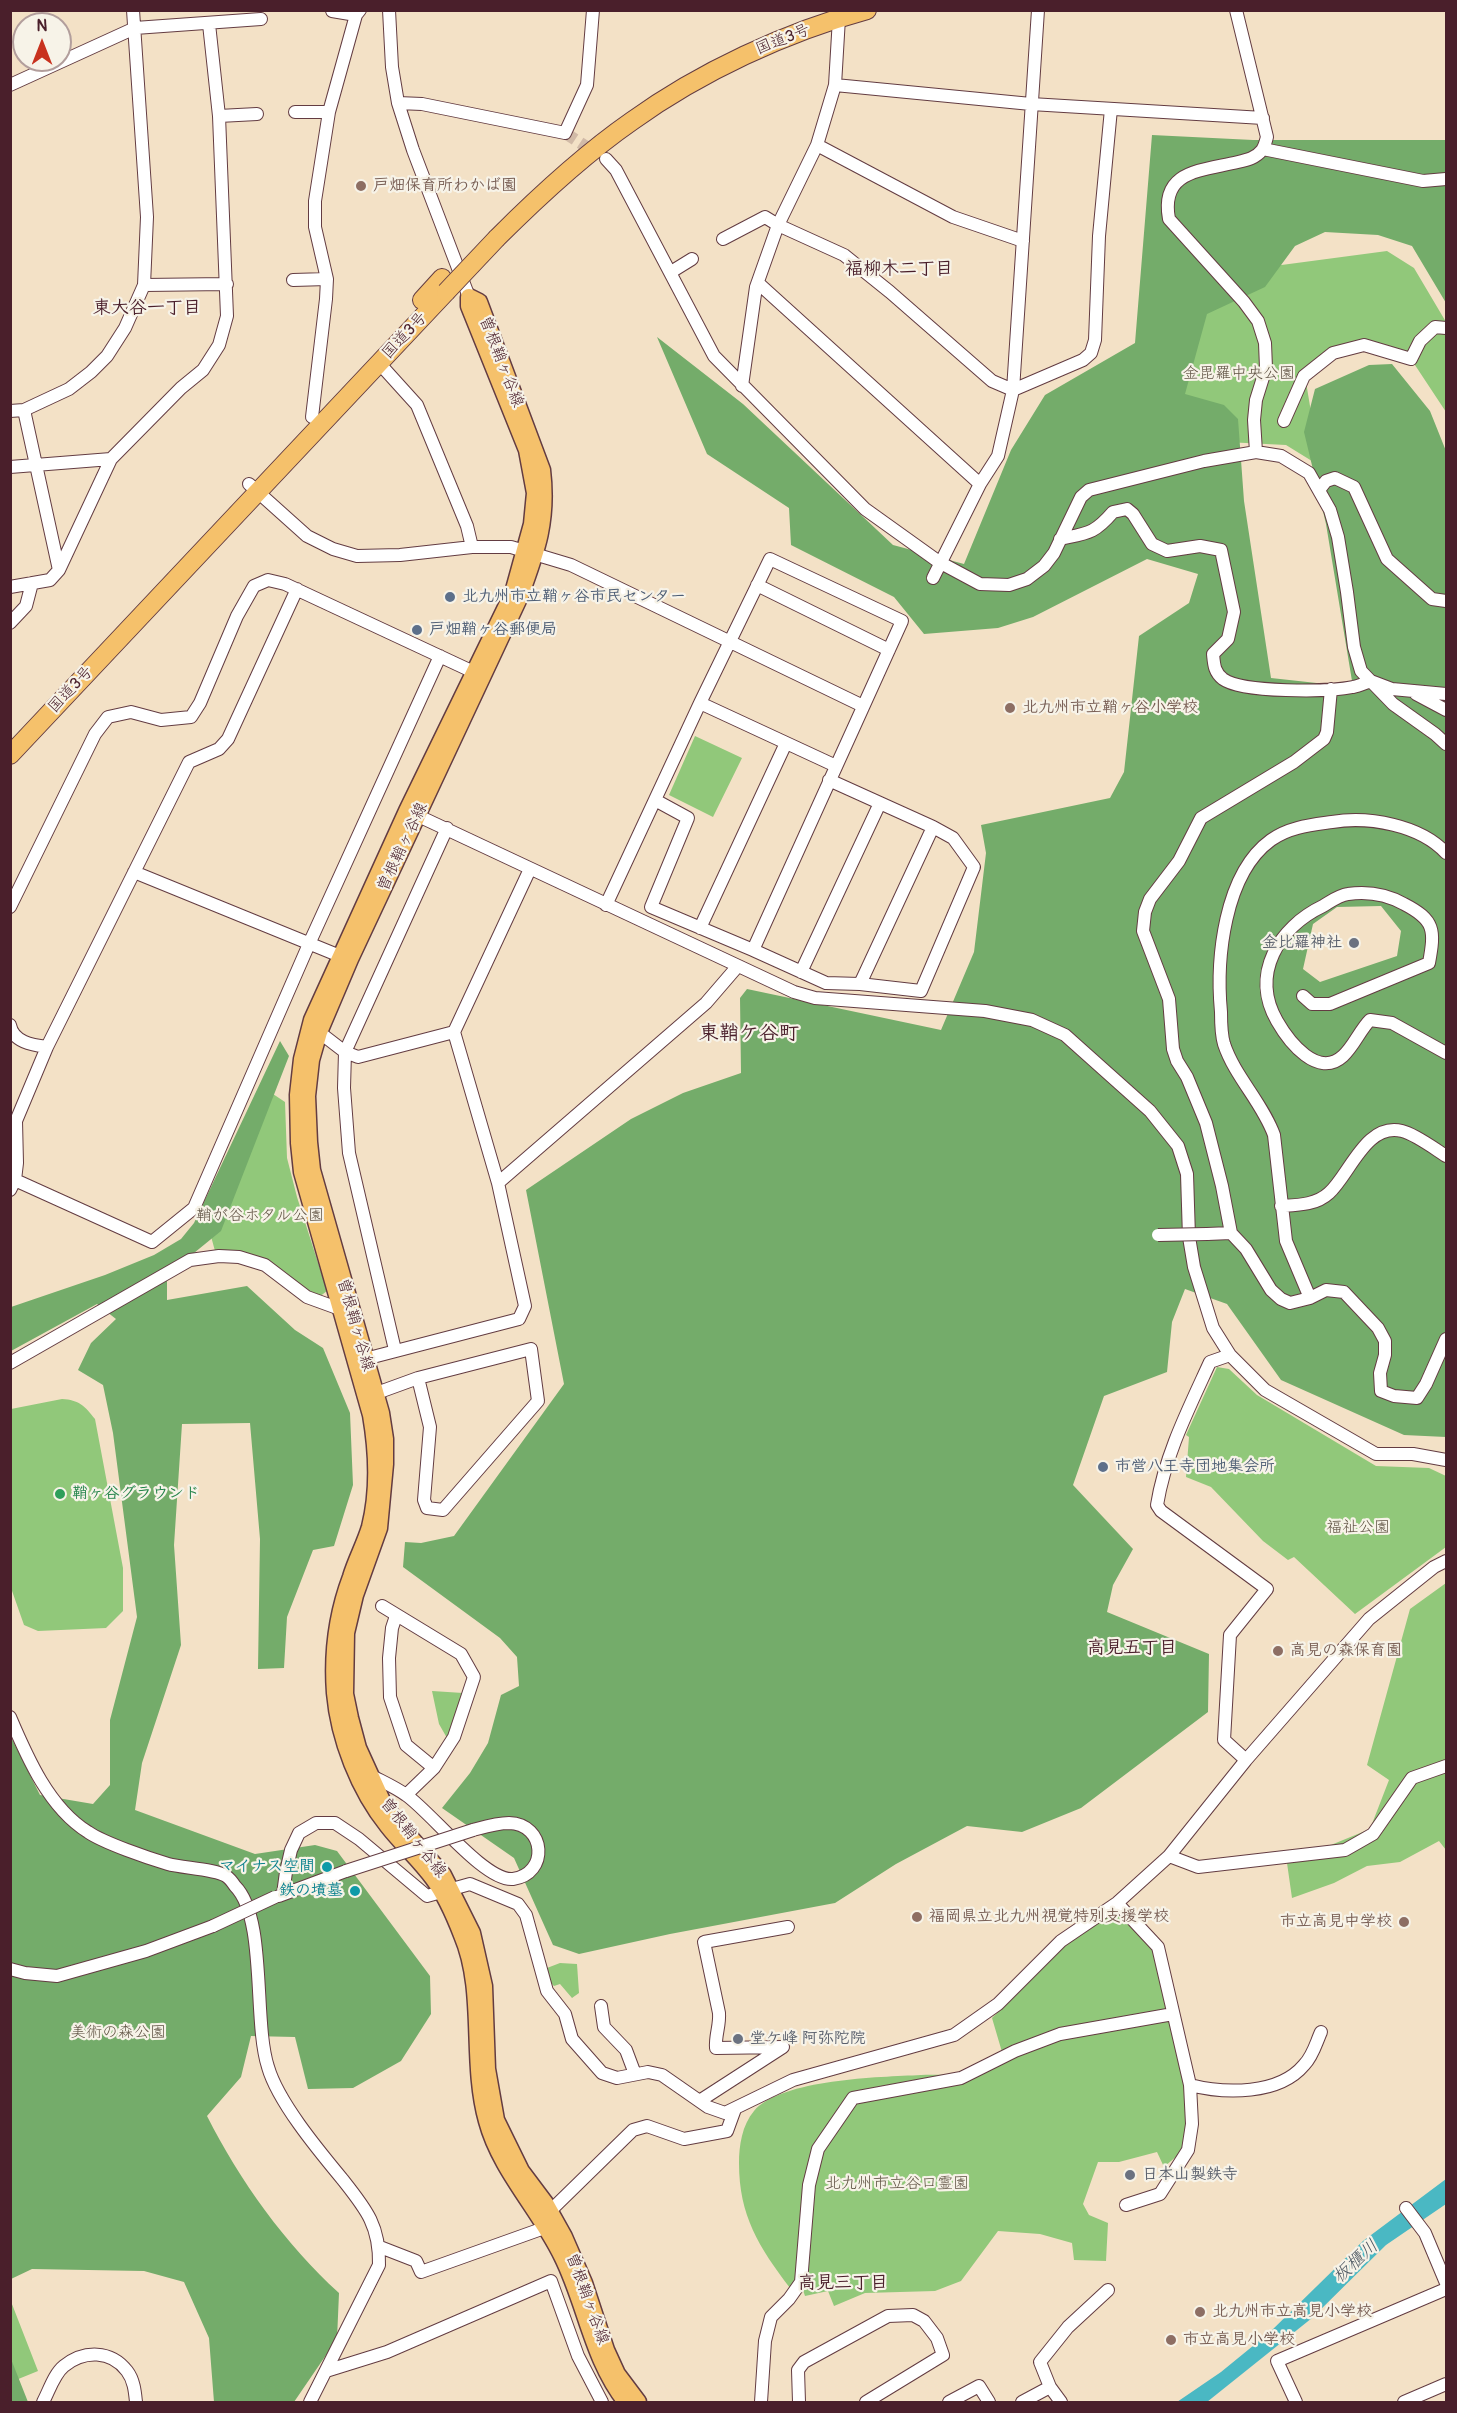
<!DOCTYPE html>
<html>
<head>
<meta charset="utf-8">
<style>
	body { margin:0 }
	#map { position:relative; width:1457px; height:2413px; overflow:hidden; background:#f3e1c6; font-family:Pangolin,sans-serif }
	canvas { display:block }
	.frame { position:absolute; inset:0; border:12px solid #4a1f2b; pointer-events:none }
	.north { position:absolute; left:12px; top:12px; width:60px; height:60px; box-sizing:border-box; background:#f7f3e8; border:2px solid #b29e9c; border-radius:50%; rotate:0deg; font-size:16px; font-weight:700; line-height:24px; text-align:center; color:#4a1f2b }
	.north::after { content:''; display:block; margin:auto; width:21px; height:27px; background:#c8321e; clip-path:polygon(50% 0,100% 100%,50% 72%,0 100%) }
</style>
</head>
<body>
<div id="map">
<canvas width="1457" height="2413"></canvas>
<div class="frame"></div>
<div class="north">N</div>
</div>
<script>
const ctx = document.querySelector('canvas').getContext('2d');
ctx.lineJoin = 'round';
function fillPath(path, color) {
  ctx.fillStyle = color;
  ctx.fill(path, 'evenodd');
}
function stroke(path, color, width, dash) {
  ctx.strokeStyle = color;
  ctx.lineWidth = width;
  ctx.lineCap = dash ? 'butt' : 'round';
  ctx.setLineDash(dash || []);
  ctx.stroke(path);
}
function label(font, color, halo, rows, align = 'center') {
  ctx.font = font + ' Pangolin,"Klee One",sans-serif';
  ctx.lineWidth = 4.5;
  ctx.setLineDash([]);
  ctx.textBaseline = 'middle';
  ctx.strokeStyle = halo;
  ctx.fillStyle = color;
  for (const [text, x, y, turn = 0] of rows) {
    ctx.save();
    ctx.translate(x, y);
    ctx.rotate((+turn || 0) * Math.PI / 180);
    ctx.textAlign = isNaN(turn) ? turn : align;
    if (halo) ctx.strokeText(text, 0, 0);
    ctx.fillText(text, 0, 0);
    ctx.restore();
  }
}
fillPath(new Path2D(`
	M1387,251L1414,268L1446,322V412L1411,359L1364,345L1333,353L1305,376L1320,466L1286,445L1226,442L1188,447L1171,367L1206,285L1274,266Z
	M695,736L742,758L713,817L669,795Z
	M273,1094L285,1102L287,1158L297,1197L327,1291L319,1297C303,1291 292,1275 276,1266C259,1257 234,1255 215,1251L209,1229Z
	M1217,1367L1229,1369L1257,1395L1376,1466L1429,1468L1446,1476V1547L1355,1614L1294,1557L1288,1560L1263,1541L1211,1487L1186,1477L1189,1437L1186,1435Z
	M62,1399C79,1400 85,1406 95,1419L123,1568V1611L106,1628L38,1631L24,1625L11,1588V1409Z
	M1446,1583V1850L1439,1841L1400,1862L1367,1866L1334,1883L1292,1898L1287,1863L1370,1829L1389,1780L1367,1765L1410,1609Z
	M432,1691L463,1693L447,1738L439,1724Z
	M1113,1913L1121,1915L1155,1952L1188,2102L1185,2142L1178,2155L1164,2167L1157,2152L1119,2162H1098L1083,2204L1089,2215L1108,2223L1106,2261L1074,2260L1072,2243L1040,2234L998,2231L961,2281L935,2291L865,2293L834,2306L828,2291L805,2296L803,2290L790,2288C759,2247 739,2216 739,2163C739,2146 742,2125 754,2111C782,2079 879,2077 921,2075C934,2074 949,2076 962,2073C975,2070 990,2058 1002,2052L992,2018L1056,1953L1104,1916Z
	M560,1963L577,1964L579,1993L572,1998L560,1984L554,1986L548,1980L547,1968Z
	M10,2299L38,2371L11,2382H10Z`), '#91c87a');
fillPath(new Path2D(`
	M1152,135L1253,140H1446V303L1412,246L1378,235L1325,232L1295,246L1265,287L1207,314L1185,394L1224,405L1238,419L1244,501L1271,678L1353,687L1326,524L1304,432L1315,389L1369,365L1392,364L1430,411L1446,451V1437L1404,1435L1281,1380L1227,1304L1185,1289L1172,1322L1167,1372L1104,1396L1073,1485L1133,1549L1113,1585L1107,1612L1209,1654L1208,1712L1081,1808L1022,1832L967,1826L896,1864L835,1903L670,1934L579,1954L553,1945L514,1858L442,1808L470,1773L488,1743L501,1695L519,1686L517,1657L500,1638L403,1567L405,1542L421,1543L454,1536L564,1384L526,1190L631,1119L683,1093L741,1073L740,998L747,989L941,1030L974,952L986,853L981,825L1110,798L1124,772L1139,636L1189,603L1198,574L1147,559L1033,617L998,628L924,634L894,597L791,545L789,508L707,454L657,337L743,404L893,545L964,564L1011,450L1045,395L1135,343ZM1381,906L1401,931L1397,956L1320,982L1303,969L1313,924L1337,907Z
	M280,1041L289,1056L221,1231L194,1253L167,1266V1300L247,1286L295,1330L323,1348L350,1413L353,1485L334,1546L313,1550L287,1617L284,1668L258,1669L260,1539L250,1423L182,1424L174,1545L181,1645L142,1763L135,1810L255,1854L315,1845L337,1851L430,1976L431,2014L401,2061L353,2088L308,2089L295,2037L251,2036L241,2077L207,2116C240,2181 285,2244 339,2293L337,2339L294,2402H214L209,2338L184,2282L144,2271L32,2269L11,2279L10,1735L40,1795L93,1804L110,1785V1720L137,1617L113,1433L103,1385L78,1370L91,1343L116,1319L97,1304L11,1351V1307L105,1275L154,1255L181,1239L194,1223Z
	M10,2359H11L28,2402H11Z`), '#74ac6a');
fillPath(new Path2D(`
	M1446,2179V2204L1386,2245L1312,2318L1207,2402H1177L1221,2372L1270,2332L1363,2241Z`), '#4ab8c3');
stroke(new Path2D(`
	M565,133L596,153`), '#d1baa7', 12, [12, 6]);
const minor = new Path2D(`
	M389,10L392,67L398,103L413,150L469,297
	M1236,10L1267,137C1266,140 1265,146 1262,150C1256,158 1247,160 1238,162C1201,171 1160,170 1169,219L1244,302L1258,321L1265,343L1266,368L1256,400L1254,420L1256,452
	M332,11L356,15
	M10,85L135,28L261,19
	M835,85L1031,104L1263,118
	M398,103L422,104L565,133L587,85L593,10
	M295,112H329
	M219,116L257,114
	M817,145L953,217L1023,241
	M1263,149L1423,181L1446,179
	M606,159L616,170L714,356L865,509L939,562L980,584L1009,585L1027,579L1044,566L1054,553L1081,497L1089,490L1204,461L1256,452L1281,456L1309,473L1330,510L1338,537L1347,592L1354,647L1361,671L1393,704L1435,734L1446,744
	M723,239L765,217L778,225L844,255L890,292L992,381L1013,390L1083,360L1091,353L1095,340L1099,236L1111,109
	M671,272L692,259
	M293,280L327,279
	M758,283L980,484
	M144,285L227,284
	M379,363L417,405L467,526L472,547
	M742,386L756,287L778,225L817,145L835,85L839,18
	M24,410L59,570
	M10,411L24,410L69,389L91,372L107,356L125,328L144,285L147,217L133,10
	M312,417L326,299L327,279L315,227V201L329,112L356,15L360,10
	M1284,421L1304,376L1333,353L1364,345L1411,359L1420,341L1435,327L1446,328
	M10,467L111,459
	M249,484L307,536L333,549L357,556L400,555L472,547H511L571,565L863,706
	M1319,490L1326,481L1335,478L1354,487L1387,559L1432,599L1446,601
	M1060,539C1088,533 1094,534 1113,512L1127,509L1133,514L1152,544L1167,551L1200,546L1221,550L1234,612L1228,639L1213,654C1214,664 1214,672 1223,679C1242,693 1329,692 1353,687C1359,686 1365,683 1371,681L1392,689L1446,694
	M933,578L980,484L998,456L1013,390L1038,10
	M757,585L889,650
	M10,587L50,580L59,570L111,459L181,388L203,370L219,345L227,316L219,116L209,24
	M10,623L26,606L32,583
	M1331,689L1327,732L1324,739L1294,762L1201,818L1179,861L1150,899L1145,912L1143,931L1169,999L1173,1049L1177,1061L1187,1077L1206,1123L1222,1186L1231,1233L1246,1249L1271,1290L1281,1299L1290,1303L1310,1298L1326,1290L1344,1292L1378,1328L1385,1341V1355L1380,1373L1381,1391L1394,1396L1417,1398L1426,1384L1446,1339
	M1416,694L1446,710
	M700,703L836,766
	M412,813L794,992L815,998L985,1011L1032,1020L1065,1035L1150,1111L1178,1146L1187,1174L1189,1237L1194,1267L1213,1328L1230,1355L1265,1390L1376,1454H1413L1446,1460
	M134,872L340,956
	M606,905L700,703L770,559L902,621L753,950L651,907L688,818L655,800
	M10,907L95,734L108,717L131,712L161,720L191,717L200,703L237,616L254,586L268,580L285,584L480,675
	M700,928L786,743
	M753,950L826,983L860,984L933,827L829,780
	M801,972L880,803
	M860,984L921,991L974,867L953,838L933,827
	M1303,996L1312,1004H1330L1429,963C1435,930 1435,920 1404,904C1386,894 1369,891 1348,894C1339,895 1330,902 1323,906C1279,927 1250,974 1277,1021C1289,1042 1318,1079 1343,1056C1354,1046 1360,1030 1370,1020L1392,1023L1446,1053
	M10,1025C13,1042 32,1045 47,1047
	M319,1032L345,1052L358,1057L454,1032
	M15,1180L152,1242L194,1208L309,944L440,656
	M498,1183L706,1003L737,967
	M10,1190L15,1180L17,1163L16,1121L47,1047L189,762L219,749L228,739L297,589
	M1281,1206C1298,1205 1316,1205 1329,1193C1350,1174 1366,1122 1402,1131C1415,1134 1435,1149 1446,1156
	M1207,1234L1231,1233
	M1310,1298L1286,1241L1274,1135C1262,1102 1235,1077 1224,1044C1221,1034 1221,1022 1221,1012C1216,959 1224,874 1271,840C1289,827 1311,825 1332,822C1369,816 1420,825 1446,853
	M531,1349L538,1401L443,1510L427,1508L424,1500L430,1427L418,1378Z
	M395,1350L349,1153L344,1088L345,1052L447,828
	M1230,1355L1210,1362C1189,1408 1165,1455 1157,1505L1161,1511L1267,1589L1230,1635L1224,1740L1246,1760
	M365,1359L519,1319L525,1306L498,1183L454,1032L530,869
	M10,1363L190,1260L219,1256L239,1257L265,1265L307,1297L340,1309
	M374,1394L418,1378
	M382,1606L461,1654L474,1677L454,1737L434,1768L406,1795
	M396,1616L392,1628L389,1658L390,1697L406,1745L434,1768
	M10,1717C27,1757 49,1808 88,1832C104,1843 148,1858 168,1864C182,1868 215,1869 226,1876C229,1878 233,1883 235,1886C267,1918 253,2021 268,2067C278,2102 319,2151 343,2180C366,2209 380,2226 379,2265L310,2402
	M370,1775C381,1781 395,1787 406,1795C430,1811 485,1882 513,1879C549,1874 546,1824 509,1823C497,1823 484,1827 473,1830
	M1169,1856L1198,1867L1345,1850L1373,1834L1412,1778L1446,1766
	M283,1894L286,1872L291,1850L299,1833L316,1823H335L359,1839L427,1896L470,1884L518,1904L526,1915L547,1991L565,2014L572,2039L602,2073L617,2078L648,2072L662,2075L708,2107L725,2113L793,2080L954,2035L998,2004L1061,1941L1117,1903L1169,1856L1246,1760L1369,1619L1434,1567L1446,1561
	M279,1896L346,1871
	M1117,1903L1158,1947L1190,2085C1225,2094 1279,2095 1304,2065C1313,2056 1316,2043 1321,2032
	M10,1969L25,1973L57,1976L146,1951L213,1926
	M601,2006L604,2027L626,2050L635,2074
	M701,2100L783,2047L716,2048C715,2035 720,2026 719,2013L704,1942L788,1927
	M1126,2205L1160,2194L1188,2150L1192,2124L1190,2085
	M1406,2208L1425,2233L1446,2283
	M545,2216L633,2130L647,2126L684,2139L727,2131L735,2109
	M380,2247L416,2261L421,2272L547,2227
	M326,2371L387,2352L551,2281L578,2356L602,2402
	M1050,2387L1040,2362L1068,2327L1108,2290
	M43,2402C49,2391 54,2374 64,2366C84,2350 111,2350 127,2371C134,2380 135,2392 136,2402
	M761,2402L765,2341L771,2317L789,2299L801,2282L809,2185L818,2149L853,2098L961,2078L1015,2051L1060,2034L1173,2014
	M799,2402L798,2370L804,2362L888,2316L913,2315L924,2321L937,2338L943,2355L866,2402
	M949,2402L979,2386L989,2402
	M1022,2402L1050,2387L1061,2402
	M1296,2402L1277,2361L1446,2289
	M1404,2402L1446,2384`);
const major = new Path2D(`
	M626,2402C592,2359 586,2304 562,2256C540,2210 500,2170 487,2121C470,2061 486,1991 462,1935C455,1917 445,1894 433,1878C420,1860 402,1844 388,1826C359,1790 339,1739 335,1693C332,1653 337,1614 351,1577C356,1560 365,1544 370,1527C379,1491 377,1450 371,1415L302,1172L299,1143L298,1095L302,1059L312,1020L407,811L513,593L532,524L535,493L527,450L469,306V297L479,302L542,470C548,520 537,550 520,596L350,959L319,1032L311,1060L307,1096L309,1142L312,1170L381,1413L385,1439V1464L379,1528L355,1595L346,1633L345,1694L350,1718L358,1748L383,1803L395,1820L443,1875L472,1933L484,1986L487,2069L496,2120L521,2171L545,2203L564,2237L584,2283L606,2350L617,2374L638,2402`);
const highway = new Path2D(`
	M497,238C539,196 583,155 632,121C700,72 786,32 867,10
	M422,300L442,278
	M10,755L446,292`);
stroke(minor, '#633c42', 14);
stroke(major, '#633c42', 19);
stroke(highway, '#633c42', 20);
stroke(minor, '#fff', 12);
stroke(major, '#f5c16b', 16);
stroke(highway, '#f5c16b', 18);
const minorBridge = new Path2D(`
	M1158,1235L1207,1234
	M346,1871L473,1830
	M213,1926L275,1897`);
const highwayBridge = new Path2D(`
	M446,292L497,238`);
stroke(minorBridge, '#633c42', 14, []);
stroke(highwayBridge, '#633c42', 20, []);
stroke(minorBridge, '#fff', 12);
stroke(highwayBridge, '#f5c16b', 18);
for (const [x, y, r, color] of [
	[361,186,6,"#8d6e63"],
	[450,597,6,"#5c6f8a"],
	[417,630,6,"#5c6f8a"],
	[1010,708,6,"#8d6e63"],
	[1354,943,6,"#6b7280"],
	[1103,1467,6,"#5c6f8a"],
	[60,1494,6,"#2e9e5b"],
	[1278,1651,6,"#8d6e63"],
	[327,1867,6,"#0f9aa8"],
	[355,1891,6,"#0f9aa8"],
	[917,1917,6,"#8d6e63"],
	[1404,1922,6,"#8d6e63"],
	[738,2039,6,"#6b7280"],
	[1130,2175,6,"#6b7280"],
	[1200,2312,6,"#8d6e63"],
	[1171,2340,6,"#8d6e63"]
]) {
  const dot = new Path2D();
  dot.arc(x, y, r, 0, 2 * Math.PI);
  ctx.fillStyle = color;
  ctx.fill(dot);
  stroke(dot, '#f7f3e8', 2);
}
label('16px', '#4a1f2b', '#f7f3e8', [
	["国道3号",783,40,-22],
	["国道3号",405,336,-47],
	["曽根鞘ヶ谷線",501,362,69],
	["国道3号",71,690,-47],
	["曽根鞘ヶ谷線",403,847,-65],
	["曽根鞘ヶ谷線",355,1325,74],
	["曽根鞘ヶ谷線",413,1838,52],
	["曽根鞘ヶ谷線",587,2299,70]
]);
label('bold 16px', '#785e54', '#f7f3e8', [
	["戸畑保育所わかば園",373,186],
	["北九州市立鞘ヶ谷小学校",1022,708],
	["高見の森保育園",1290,1651],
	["福岡県立北九州視覚特別支援学校",929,1917],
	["市立高見中学校",1392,1922,"right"],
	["北九州市立高見小学校",1212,2312],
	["市立高見小学校",1183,2340]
], 'left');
label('16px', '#5f5243', '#f7f3e8', [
	["金毘羅中央公園",1239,374],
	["鞘が谷ホタル公園",260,1216],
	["福祉公園",1358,1528],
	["美術の森公園",118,2033],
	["北九州市立谷口霊園",897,2184]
]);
label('bold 16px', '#4e5e75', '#f7f3e8', [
	["北九州市立鞘ヶ谷市民センター",462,597],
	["戸畑鞘ヶ谷郵便局",429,630],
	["市営八王寺団地集会所",1115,1467]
], 'left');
label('bold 16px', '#5b616d', '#f7f3e8', [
	["金比羅神社",1342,943,"right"],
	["堂ケ峰 阿弥陀院",750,2039],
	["日本山製鉄寺",1142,2175]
], 'left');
label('bold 16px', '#27864d', '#f7f3e8', [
	["鞘ヶ谷グラウンド",72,1494]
], 'left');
label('bold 16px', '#0d838f', '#f7f3e8', [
	["マイナス空間",315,1867],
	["鉄の墳墓",343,1891]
], 'right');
label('bold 18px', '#4a1f2b', '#f7f3e8', [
	["福柳木二丁目",899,269],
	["東大谷一丁目",147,308],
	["高見五丁目",1132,1648],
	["高見三丁目",843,2283]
]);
label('italic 18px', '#4a5560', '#f7f3e8', [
	["板櫃川",1356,2262,-42]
]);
label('bold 20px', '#4a1f2b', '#f7f3e8', [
	["東鞘ケ谷町",749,1034]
]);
</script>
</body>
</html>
